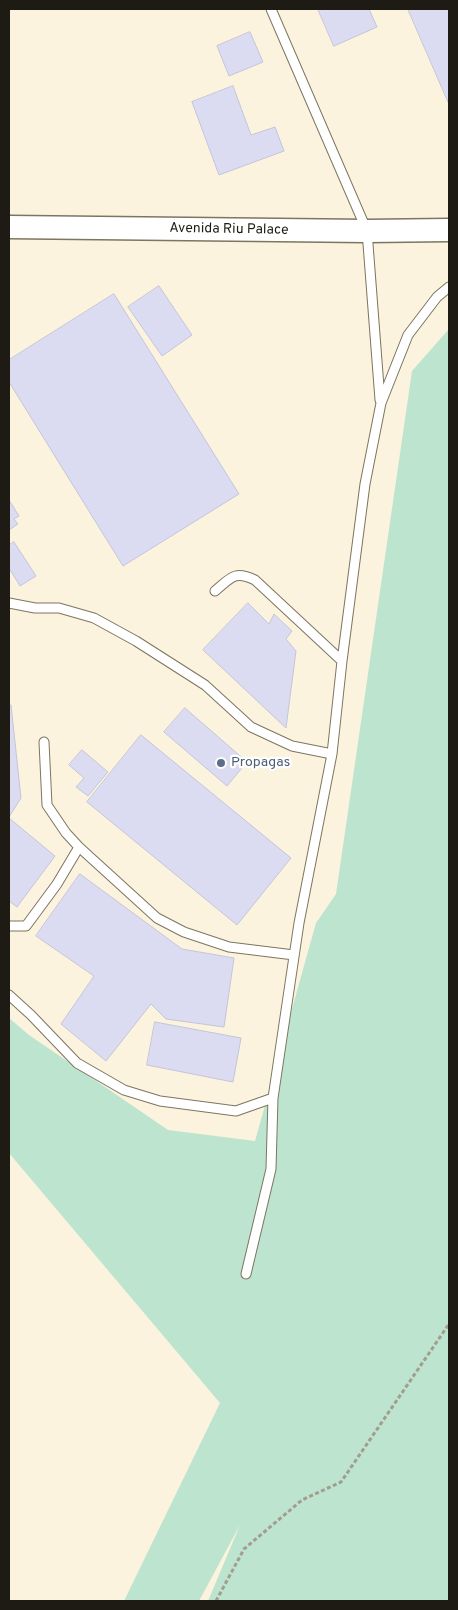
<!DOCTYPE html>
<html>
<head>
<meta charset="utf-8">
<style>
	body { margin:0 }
	#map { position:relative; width:458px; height:1610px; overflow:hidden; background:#fbf3dd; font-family:Overpass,sans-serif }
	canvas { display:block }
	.frame { position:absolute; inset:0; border:10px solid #1d1b13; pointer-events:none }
</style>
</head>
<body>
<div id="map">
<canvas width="458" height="1610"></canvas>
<div class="frame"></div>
</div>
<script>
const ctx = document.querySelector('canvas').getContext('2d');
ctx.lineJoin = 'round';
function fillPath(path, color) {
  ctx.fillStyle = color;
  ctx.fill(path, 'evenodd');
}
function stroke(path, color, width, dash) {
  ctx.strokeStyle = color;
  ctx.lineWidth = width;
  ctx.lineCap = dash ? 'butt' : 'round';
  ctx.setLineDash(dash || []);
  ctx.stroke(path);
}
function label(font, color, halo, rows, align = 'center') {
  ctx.font = font + ' Overpass,sans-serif';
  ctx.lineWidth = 4.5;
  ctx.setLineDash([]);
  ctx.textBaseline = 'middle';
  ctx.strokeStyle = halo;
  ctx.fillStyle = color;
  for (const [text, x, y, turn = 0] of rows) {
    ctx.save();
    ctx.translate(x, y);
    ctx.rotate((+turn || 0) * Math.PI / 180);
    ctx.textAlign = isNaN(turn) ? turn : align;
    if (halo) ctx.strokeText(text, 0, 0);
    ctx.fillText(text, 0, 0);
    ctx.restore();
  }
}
fillPath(new Path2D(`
	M449,329V1601H208L240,1525L199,1601H124L220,1403L9,1153V1018L29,1035L168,1130L255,1141L316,923L336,894L412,371Z`), '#bde4cf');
const building = new Path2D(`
	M318,9H369L377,27L334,46Z
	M408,9H449V104Z
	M250,32L263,62L229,76L217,46Z
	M233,86L251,135L275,127L284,151L219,175L192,102Z
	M159,286L192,335L162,356L128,307Z
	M114,294L239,494L123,566L9,382V360Z
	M9,500L19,516L14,519L18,524L9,530Z
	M14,542L36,576L20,586L9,568V545Z
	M248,603L269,624L274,614L292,631L286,639L296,651L286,728L203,650Z
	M9,705H11L21,798L9,817Z
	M185,708L247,762L227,786L164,732Z
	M141,735L291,858L237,925L87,802Z
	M82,750L108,772L88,796L76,787L84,778L69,765Z
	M9,818L55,856L17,907L9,901Z
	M80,874L182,949L234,958L224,1027L166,1019L151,1004L106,1061L61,1024L94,976L36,936Z
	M155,1022L241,1038L233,1082L147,1065Z`);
fillPath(building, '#dbdcf2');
stroke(building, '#c4c4da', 1);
const service = new Path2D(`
	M271,9L367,231L380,400
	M215,591C231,578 234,570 255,580L342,661
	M9,603L35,608H59L94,618L136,641L205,685L251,727L292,746L332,754
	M44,742L47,805L66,833L79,847L157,918L184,932L229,947L294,955
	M9,926H26L57,884L79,847
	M9,995L31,1015L77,1063L124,1090L160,1101L236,1111L273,1098
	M246,1274L271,1169L273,1098L299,923L332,754L342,661L365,484L381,403L408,335L437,297L449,287`);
const tertiary = new Path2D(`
	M9,227L367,231L449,230`);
stroke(service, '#7c7561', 11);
stroke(tertiary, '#7c7561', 25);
stroke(new Path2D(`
	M216,1601L244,1549L302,1500L341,1482L449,1324`), '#a29d8c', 3, [4, 2.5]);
stroke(service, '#fff', 9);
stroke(tertiary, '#fff', 22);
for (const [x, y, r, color] of [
	[221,763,5,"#5c6f8a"]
]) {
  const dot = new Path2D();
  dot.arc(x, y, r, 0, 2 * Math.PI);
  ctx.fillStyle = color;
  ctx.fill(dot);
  stroke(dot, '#fff', 2);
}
label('14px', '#1d1b13', '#fff', [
	["Avenida Riu Palace",229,230,1]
]);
label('14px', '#4e5e75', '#fff', [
	["Propagas",231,763]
], 'left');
</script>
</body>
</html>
